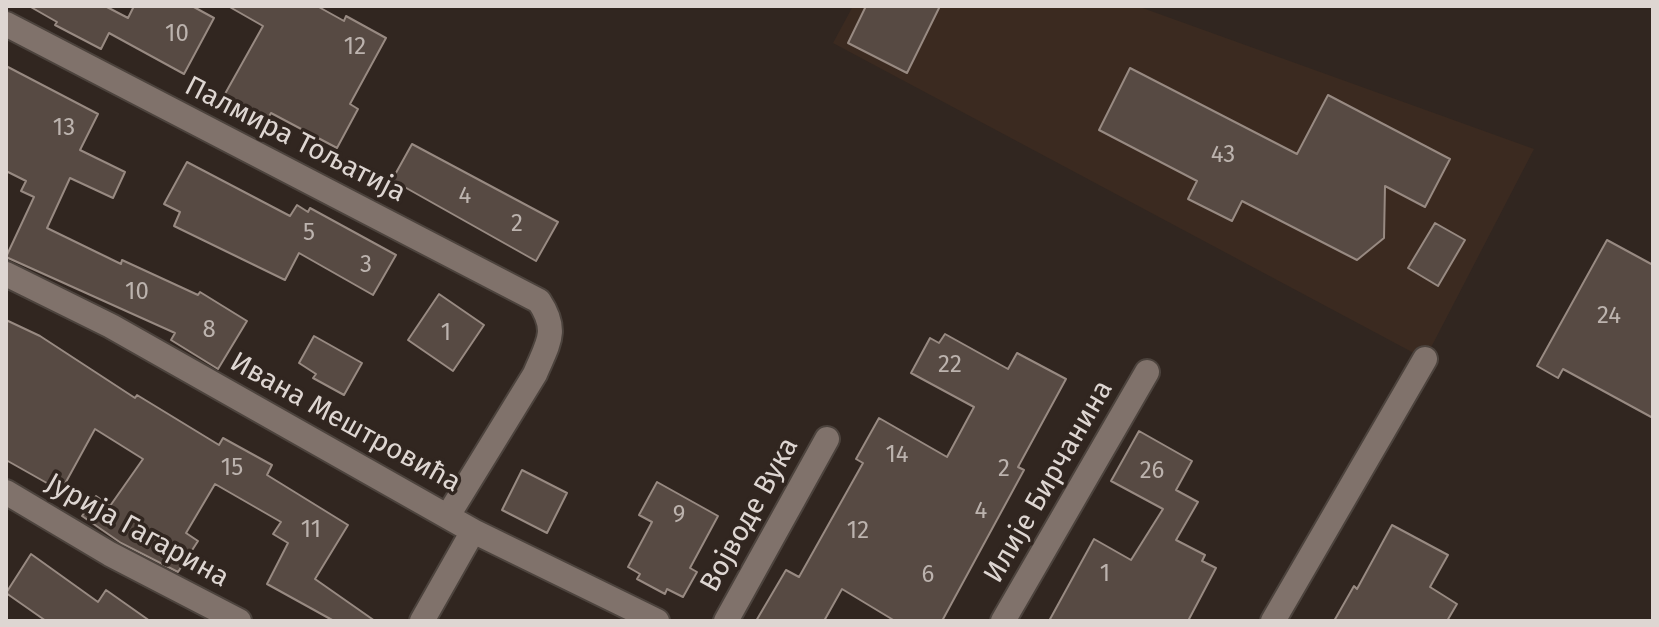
<!DOCTYPE html>
<html>
<head>
<meta charset="utf-8">
<style>
	body { margin:0 }
	#map { position:relative; width:1659px; height:627px; overflow:hidden; background:#312620; font-family:"Fira Sans",sans-serif }
	canvas { display:block }
	.frame { position:absolute; inset:0; border:8px solid #ded6d2; pointer-events:none }
</style>
</head>
<body>
<div id="map">
<canvas width="1659" height="627"></canvas>
<div class="frame"></div>
</div>
<script>
const ctx = document.querySelector('canvas').getContext('2d');
ctx.lineJoin = 'round';
function fillPath(path, color) {
  ctx.fillStyle = color;
  ctx.fill(path, 'evenodd');
}
function stroke(path, color, width, dash) {
  ctx.strokeStyle = color;
  ctx.lineWidth = width;
  ctx.lineCap = dash ? 'butt' : 'round';
  ctx.setLineDash(dash || []);
  ctx.stroke(path);
}
function label(font, color, halo, rows, align = 'center') {
  ctx.font = font + ' "Fira Sans",sans-serif';
  ctx.lineWidth = 7;
  ctx.setLineDash([]);
  ctx.textBaseline = 'middle';
  ctx.strokeStyle = halo;
  ctx.fillStyle = color;
  for (const [text, x, y, turn = 0] of rows) {
    ctx.save();
    ctx.translate(x, y);
    ctx.rotate((+turn || 0) * Math.PI / 180);
    ctx.textAlign = isNaN(turn) ? turn : align;
    if (halo) ctx.strokeText(text, 0, 0);
    ctx.fillText(text, 0, 0);
    ctx.restore();
  }
}
fillPath(new Path2D(`
	M853,6H1137L1534,149L1425,359L833,43Z`), '#3b2a20');
const building = new Path2D(`
	M29,6H105L128,18L134,6H192L214,18L184,74L109,33L101,49L55,25L57,22Z
	M228,6H317L344,21L346,16L386,38L350,104L358,109L337,148L271,113L264,125L221,101L263,26Z
	M866,6H940L907,73L848,43Z
	M6,66L98,114L80,150L125,172L113,198L70,178L47,228L121,264L122,260L198,295L200,292L247,321L218,369L171,340L175,333L6,257L34,197L21,191L26,181L6,171Z
	M1130,68L1297,154L1328,95L1450,159L1425,207L1385,186L1384,238L1357,260L1242,201L1232,221L1188,199L1197,181L1099,130Z
	M412,144L558,222L536,261L392,180Z
	M187,162L290,216L297,205L308,212L310,208L396,255L373,295L299,253L285,280L174,226L180,212L164,204Z
	M1435,223L1465,240L1438,286L1408,268Z
	M1607,240L1653,265V418L1563,369L1558,378L1537,366Z
	M439,294L484,325L453,371L408,340Z
	M6,320L40,336L135,398L137,395L219,445L223,438L272,465L267,475L348,525L315,579L375,621H334L267,584L288,543L273,534L281,522L215,484L186,533L198,541L178,572L121,543L82,516L96,496L110,506L143,459L95,429L61,491L6,460Z
	M945,334L1008,369L1017,353L1066,379L1018,467L1024,470L942,621H895L842,589L824,621H756L786,570L799,577L863,463L856,459L879,418L947,457L974,407L911,373L930,338L939,343Z
	M314,336L362,363L344,395L313,378L316,374L299,363Z
	M1139,431L1192,461L1176,490L1198,502L1176,540L1205,555L1202,561L1216,568L1188,621H1049L1094,539L1131,560L1163,509L1111,481Z
	M522,470L567,493L547,533L502,510Z
	M657,482L718,516L690,568L697,572L683,597L667,589L665,594L637,579L640,574L628,567L652,522L639,515Z
	M1392,525L1448,555L1430,587L1457,604L1447,621H1334L1354,586L1357,589Z
	M31,554L98,602L106,590L150,621H46L6,593Z`);
fillPath(building, '#574a43');
stroke(building, '#988a82', 2);
const street = new Path2D(`
	M6,24L539,301C559,331 548,343 535,374L449,514
	M6,274L111,326L473,531L657,621
	M6,492L110,554L239,621
	M422,621L473,531
	M726,621L827,439
	M1003,621L1147,372
	M1273,621L1425,359`);
stroke(street, '#4c433d', 28);
stroke(street, '#80726b', 24);
label('24px', '#bcb3ae', null, [
	["10",177,34],
	["12",355,47],
	["13",64,128],
	["43",1223,155],
	["4",465,196],
	["2",517,224],
	["5",309,233],
	["3",366,265],
	["10",137,292],
	["24",1609,316],
	["8",209,330],
	["1",446,333],
	["22",950,365],
	["14",897,455],
	["15",232,468],
	["2",1004,469],
	["26",1152,471],
	["4",981,511],
	["9",679,515],
	["11",311,530],
	["12",858,531],
	["1",1105,574],
	["6",928,575]
]);
label('28px', '#ded6d2', '#312620', [
	["Палмира Тољатија",295,140,27],
	["Ивана Мештровића",345,423,29],
	["Илије Бирчанина",1049,482,-60],
	["Војводе Вука",750,515,-61],
	["Јурија Гагарина",137,531,29]
]);
</script>
</body>
</html>
